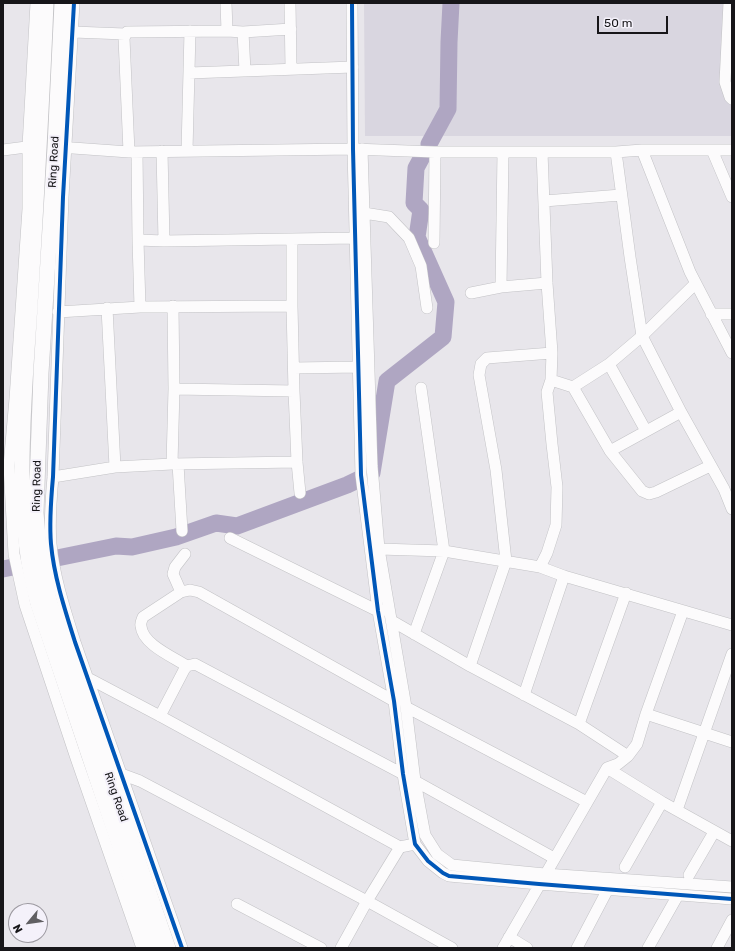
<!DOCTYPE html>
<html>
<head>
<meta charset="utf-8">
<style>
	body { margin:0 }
	#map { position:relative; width:735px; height:951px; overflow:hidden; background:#e8e6eb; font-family:Rubik,sans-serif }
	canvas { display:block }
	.frame { position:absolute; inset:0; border:4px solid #171619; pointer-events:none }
	.north { position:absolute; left:8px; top:903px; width:40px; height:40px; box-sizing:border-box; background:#f4f1fa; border:1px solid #9c99a0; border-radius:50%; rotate:241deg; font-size:11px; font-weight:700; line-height:16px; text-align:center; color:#171619 }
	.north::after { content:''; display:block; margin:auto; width:14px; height:18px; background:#605f62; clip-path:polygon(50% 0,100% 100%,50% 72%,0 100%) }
	.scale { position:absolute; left:597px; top:16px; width:71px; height:18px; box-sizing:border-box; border:2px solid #171619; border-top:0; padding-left:5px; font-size:12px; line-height:14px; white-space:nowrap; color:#171619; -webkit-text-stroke:3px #f4f1fa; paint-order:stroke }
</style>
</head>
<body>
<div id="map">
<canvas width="735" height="951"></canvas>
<div class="frame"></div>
<div class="north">N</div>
<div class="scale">50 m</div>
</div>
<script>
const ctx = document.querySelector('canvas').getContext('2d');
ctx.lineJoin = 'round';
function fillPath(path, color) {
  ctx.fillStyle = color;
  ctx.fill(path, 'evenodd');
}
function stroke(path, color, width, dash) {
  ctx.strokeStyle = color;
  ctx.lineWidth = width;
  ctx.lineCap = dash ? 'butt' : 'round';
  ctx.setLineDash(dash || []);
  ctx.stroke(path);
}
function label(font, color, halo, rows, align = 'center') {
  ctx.font = font + ' Rubik,sans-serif';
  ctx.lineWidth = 4;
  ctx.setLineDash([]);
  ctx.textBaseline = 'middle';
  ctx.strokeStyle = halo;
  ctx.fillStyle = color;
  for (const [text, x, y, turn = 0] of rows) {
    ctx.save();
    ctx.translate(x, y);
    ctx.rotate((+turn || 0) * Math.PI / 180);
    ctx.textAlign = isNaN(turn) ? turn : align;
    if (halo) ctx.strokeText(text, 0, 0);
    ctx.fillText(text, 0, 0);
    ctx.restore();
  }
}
fillPath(new Path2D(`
	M364,3H732V136H365Z`), '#d9d6e0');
stroke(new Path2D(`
	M429,144L448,109L449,42L451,3
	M3,569L116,546L132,547L176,537L216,523L237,526L347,485L372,473L387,381L443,337L446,302L417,237L421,210L414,203L416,168L422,157`), '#afa6c2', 17);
const minor = new Path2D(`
	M36,3L28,146V209L15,399L9,466L14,554L25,605L76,758L142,948
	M74,3L63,197L53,477C51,499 49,521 51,544C54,577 65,610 75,642L182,948
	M226,3L227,31
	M290,3L291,69
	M352,3L353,149L361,475L378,611L394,701L403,774L415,844L428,861L443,873L449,876L539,884L732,899
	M729,3L725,82L730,97L732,99
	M73,32L125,34
	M243,32L245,71
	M189,73L353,67
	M59,147L129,152L353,149L435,152H616L642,150H732
	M362,149L372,466L379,549L406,707L415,781L425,835L437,854L452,865L545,874L732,887
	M3,150L34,146
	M642,150L690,272L732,353
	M712,150L732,197
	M162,151L164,241
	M187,151L190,31
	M129,152L124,38L127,32L227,31L243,32L291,29
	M137,152L138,240L140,307
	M616,152L630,257L642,336L681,412L724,489L732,509
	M544,201L621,195
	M364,213L389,217L409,238L421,266L427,308
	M138,240L164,241L355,238
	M292,240V306L294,391L297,462L300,493
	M434,243L435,152
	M501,287L503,152
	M471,293L501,287L547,283
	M107,308L115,467
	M58,312L140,307L292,306
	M711,314H732
	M609,364L646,431
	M294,368L358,367
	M551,380L573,387L609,364L642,336L695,284
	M573,387L610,451L642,491L649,494L656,492L710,466
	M174,389L294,391
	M610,451L681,412
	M172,464L174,389L173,306
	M178,464L182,531
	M53,477L115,467L172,464L297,462
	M230,538L378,611L384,610
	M379,549L444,551L540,567L564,576L732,625
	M540,567L547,553L556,525L557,487L552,444L547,392L551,380L552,353L547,283L542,152
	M181,592L173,574L175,567L185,554
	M392,621L470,666L579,724L628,756
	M414,634L444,551L421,388
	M187,666C173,657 142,644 141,626C140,623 142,620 143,617L181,592L190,590L199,592L394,701
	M470,666L506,561L496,470L479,375L481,364L487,358L552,353
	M88,678L160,716L400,847L415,844
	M524,695L564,576
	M406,707L587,802
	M646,714L732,742
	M160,716L184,670L187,666L195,664L403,774
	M579,724L626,593
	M607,768L662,802L732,841
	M121,774L140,781L367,901L452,948
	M415,781L554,858
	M677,810L732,654
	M625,867L662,802
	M689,875L714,832
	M237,904L321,948
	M509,937L527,948
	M341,948L367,901L400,847
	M503,948L607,768L618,764L628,756L637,744L646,714L683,611
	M577,948L608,889
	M648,948L678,895
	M717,948L732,920`);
const highway = new Path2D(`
	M46,3C42,104 36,205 30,306C24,401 12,512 38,604L154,948
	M62,3L55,147L41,373L36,513L39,548L49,600L168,948`);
stroke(minor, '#c2c2c5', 12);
stroke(highway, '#c2c2c5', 16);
stroke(minor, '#fcfbfc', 11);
stroke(highway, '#fcfbfc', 15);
stroke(new Path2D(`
	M74,3L63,197L53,477C51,499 49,521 51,544C54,577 65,610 75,642L182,948
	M352,3L353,149L361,475L378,611L394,701L403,774L415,844L428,861L443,873L449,876L539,884L732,899`), '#0057b8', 4);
label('11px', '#171619', '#f4f1fa', [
	["Ring Road",54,162,-87],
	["Ring Road",37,486,-89],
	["Ring Road",116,797,71]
]);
</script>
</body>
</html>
